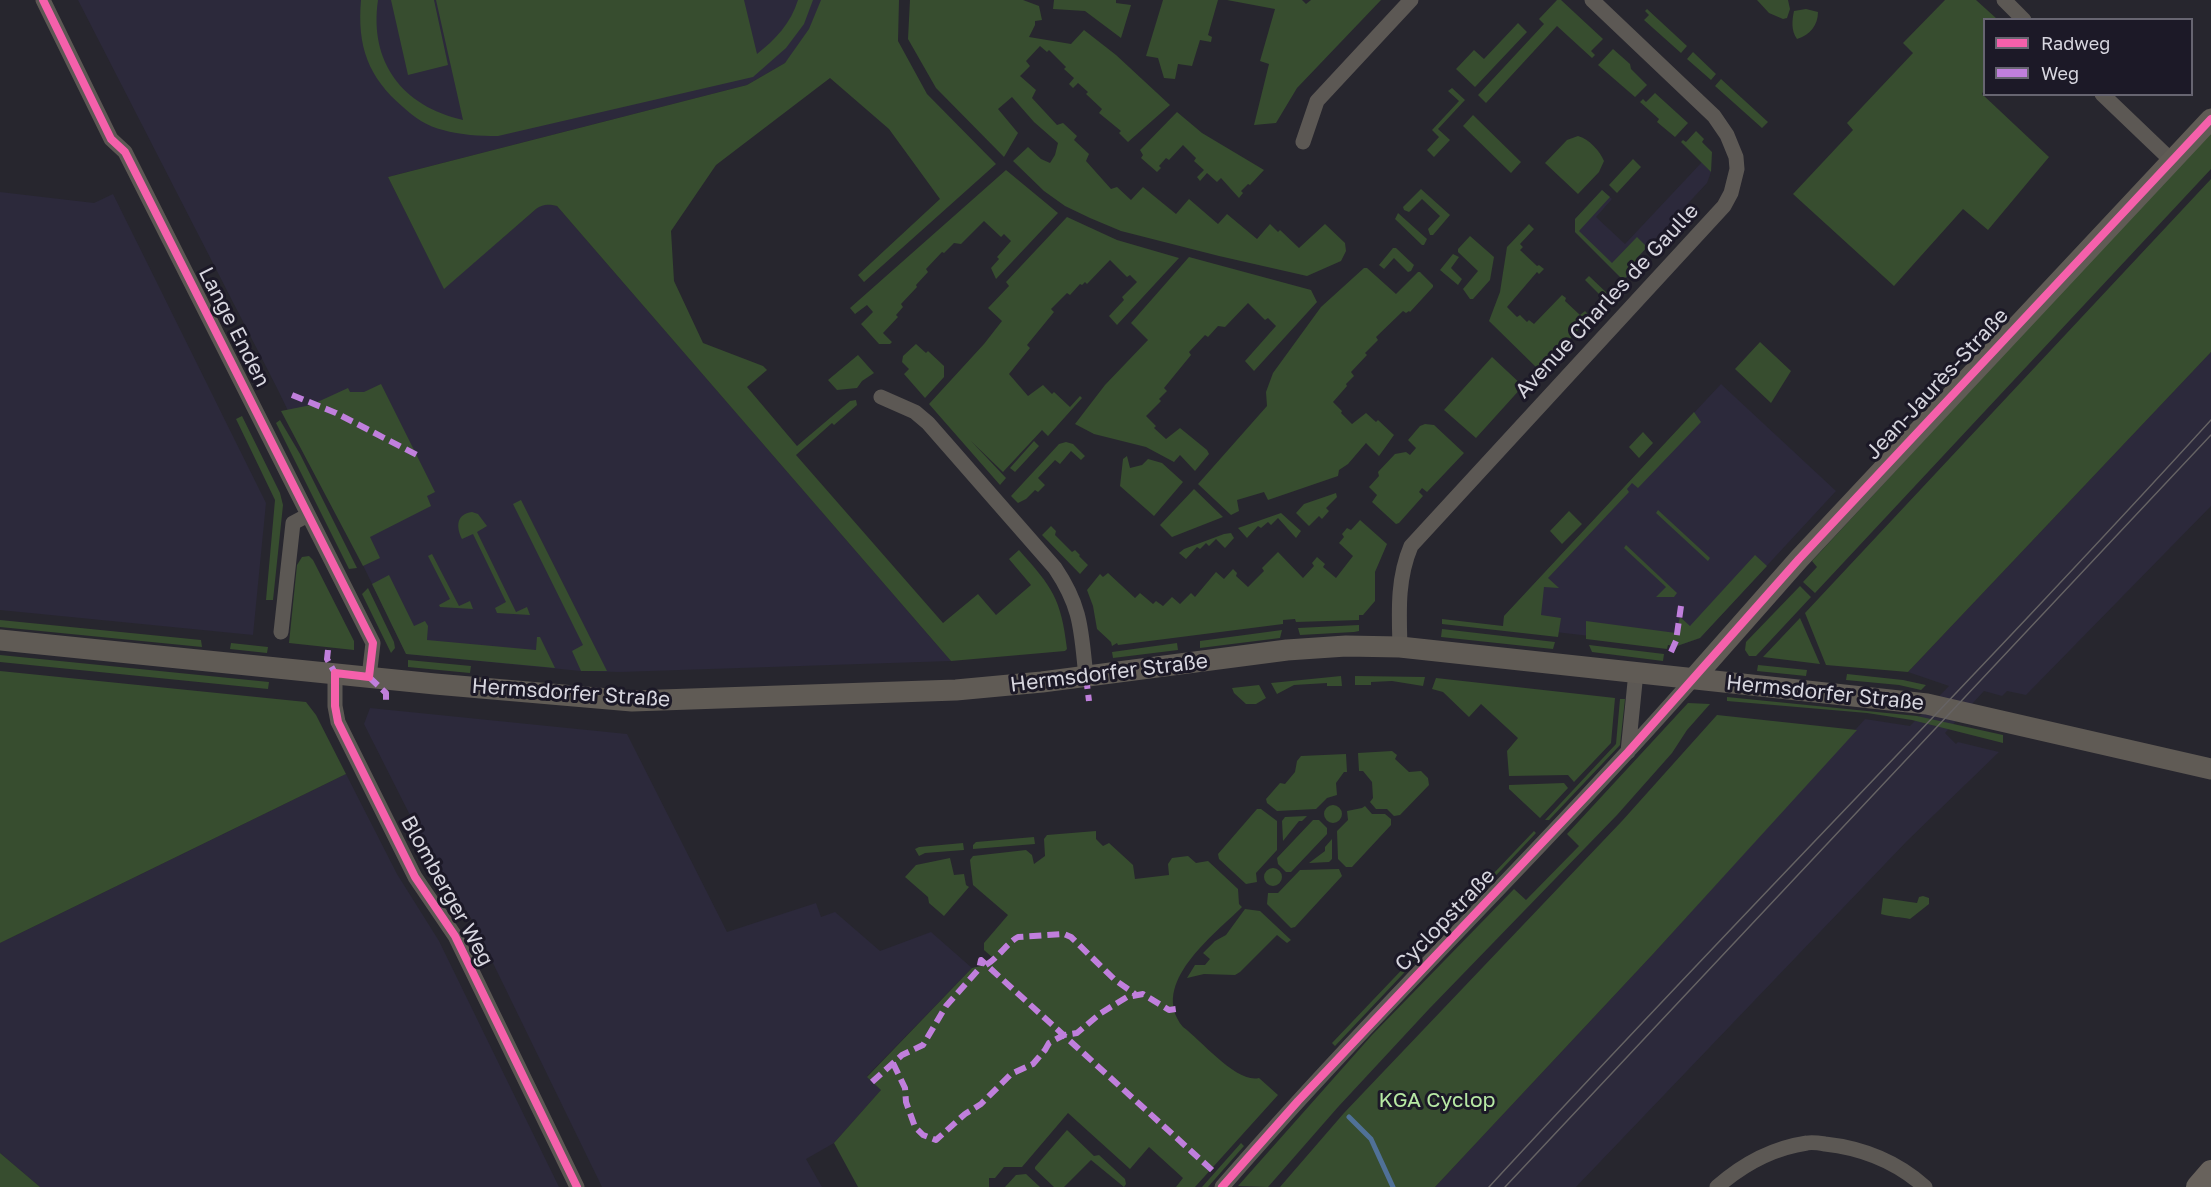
<!DOCTYPE html>
<html>
<head>
<meta charset="utf-8">
<style>
	body { margin:0 }
	#map { position:relative; width:2211px; height:1187px; overflow:hidden; background:#27262e; font-family:"Golos Text",sans-serif }
	canvas { display:block }
	.legend { position:absolute; left:1983px; top:18px; width:210px; height:78px; box-sizing:border-box; background:#1c1927; border:2px solid #676571; margin:0; padding:8px 10px; list-style:none; font-size:18px; color:#d7d6df }
	.legend li { display:flex; align-items:center; gap:12px; height:30px }
	.legend b { width:30px; border:2px solid #676571 }
</style>
</head>
<body>
<div id="map">
<canvas width="2211" height="1187"></canvas>
<ul class="legend">
<li><b style="height:8px;background:#f560ab"></b>Radweg</li>
<li><b style="height:8px;background:#c07fdc"></b>Weg</li>
</ul>
</div>
<script>
const ctx = document.querySelector('canvas').getContext('2d');
ctx.lineJoin = 'round';
function fillPath(path, color) {
  ctx.fillStyle = color;
  ctx.fill(path, 'evenodd');
}
function stroke(path, color, width, dash) {
  ctx.strokeStyle = color;
  ctx.lineWidth = width;
  ctx.lineCap = dash ? 'butt' : 'round';
  ctx.setLineDash(dash || []);
  ctx.stroke(path);
}
function label(font, color, halo, rows, align = 'center') {
  ctx.font = font + ' "Golos Text",sans-serif';
  ctx.lineWidth = 6;
  ctx.setLineDash([]);
  ctx.textBaseline = 'middle';
  ctx.strokeStyle = halo;
  ctx.fillStyle = color;
  for (const [text, x, y, turn = 0] of rows) {
    ctx.save();
    ctx.translate(x, y);
    ctx.rotate((+turn || 0) * Math.PI / 180);
    ctx.textAlign = isNaN(turn) ? turn : align;
    if (halo) ctx.strokeText(text, 0, 0);
    ctx.fillText(text, 0, 0);
    ctx.restore();
  }
}
fillPath(new Path2D(`
	M78,0H861L785,63L747,85L388,177L444,288L536,209L541,205L549,204L557,206L951,661L620,672L581,671L406,654L277,388Z
	M1702,162L1711,172L1707,183L1680,212L1674,213V219L1638,257L1642,262L1624,281L1575,232V219L1602,190L1612,199L1596,217L1625,244Z
	M0,192L94,203L113,194L266,503L253,635L0,610Z
	M2211,352V506L2026,695L2007,691L2002,696L1984,691L1945,733L1956,744L1958,742L1999,752L1907,841L1576,1187H1435L1653,954L1865,719L1910,726L1949,686L1908,672Z
	M1721,384L1836,491L1700,638L1677,646L1503,626L1504,616Z
	M370,708L627,734L727,932L816,903L821,917L835,912L880,951L931,932L972,968L867,1076L881,1090L834,1143L806,1159L822,1187H602L472,920L416,832L418,831L364,724Z
	M346,774L397,874L439,941L559,1187H40L0,1153V943Z`), '#2c293b');
fillPath(new Path2D(`
	M361,0H378C369,62 402,106 463,120L436,0H744L757,54C775,40 791,23 798,0H813L804,24L786,48L753,77L498,136C480,136 460,135 443,130C428,127 414,117 403,107C368,77 357,46 361,0Z
	M391,0H434L448,65L408,75Z
	M821,0H899L898,41L927,94L996,164L864,282L858,275L940,199L889,129L830,78L716,165L671,231L674,281L703,343L763,366L767,370L747,387L797,446L850,401L856,400L857,405L834,425L832,423L796,455L943,623L978,594L996,615L1031,585L1009,559L1019,550C1052,587 1061,598 1067,649L1065,651L951,661L557,206C548,204 543,204 536,209L444,289L388,177L747,85L785,63L809,29Z
	M910,0H1023L1039,6L1042,20L1035,21V25L1029,37L1071,44L1084,30L1116,55L1170,105L1128,142L1119,133L1121,131L1099,113L1102,109L1086,94L1088,92L1078,83L1073,88L1069,84L1074,78L1064,69L1066,67L1049,50L1047,52L1040,46L1026,61L1030,66L1020,76L1036,90L1032,98L1057,125L1063,123L1077,136L1074,140L1089,154L1086,161L1111,189L1117,187L1131,200L1143,187L1176,214L1189,199L1218,224L1227,214L1257,239L1270,224L1278,232L1280,230L1299,248L1325,224L1345,243L1346,251L1341,261L1307,276L1219,256L1121,231L1090,218L1065,206L1044,191L1013,161L1028,147L1041,159L1050,163L1055,155L1058,143L1034,122L1012,97L998,109L1018,133L1004,157L936,88L908,39Z
	M1054,0H1116V3L1131,5L1121,38L1085,11L1053,9Z
	M1163,0H1218L1208,35L1212,37L1211,42L1200,40L1192,66L1178,64L1175,79L1164,78L1158,58L1146,56Z
	M1227,0H1302L1306,4L1311,0H1381L1297,88L1276,123L1254,125L1269,64L1260,61L1275,9Z
	M1557,0H1561L1603,39L1591,51L1595,55L1592,58L1557,26L1486,103L1478,95L1544,24L1539,19Z
	M1757,0H1788L1790,9L1787,18L1783,19L1769,13Z
	M1945,0H1976L1997,19L1984,20V90L1982,94L2049,157L1988,230L1963,209L1894,286L1793,194L1853,130L1847,123L1913,53L1903,43Z
	M1647,9L1687,46L1681,53L1644,20L1649,15L1645,11Z
	M1806,9L1818,12C1818,25 1810,35 1797,39C1791,31 1792,20 1794,11Z
	M1518,23L1527,32L1475,87L1456,69L1474,50L1484,59Z
	M1613,49L1630,64L1631,69L1647,85L1635,97L1598,65Z
	M1693,52L1716,74L1711,80L1687,59Z
	M1721,79L1768,122L1762,128L1715,86Z
	M1452,88L1465,100L1438,129L1450,140L1434,157L1427,150L1439,137L1432,130L1459,101L1448,91Z
	M1655,93L1688,123L1675,137L1657,122L1659,119L1640,102L1643,99L1646,102Z
	M1177,112L1202,133L1264,170L1250,185L1248,184L1241,191L1243,193L1239,198L1221,178L1217,182L1207,173L1200,181L1197,177L1204,170L1194,161L1196,158L1183,145L1169,160L1166,158L1159,166L1161,168L1157,172L1141,158L1143,155L1140,150Z
	M1473,115L1521,162L1511,173L1463,126Z
	M1696,131L1704,139L1702,142L1712,152L1711,172L1681,142L1683,140L1686,142Z
	M2211,131V169L1815,593L1803,582L1817,567L1812,561Z
	M1578,136C1589,139 1600,151 1604,161L1599,172L1578,194L1545,163L1567,140Z
	M1633,159L1641,167L1617,193L1609,185Z
	M1006,170L1058,213L996,279L991,268L999,259L997,257L1011,241L1004,234L1001,237L984,221L961,244L954,243L944,253L942,252L926,269L928,272L916,285L917,287L901,304L903,307L896,315L898,317L883,333L892,342L890,344H879L861,324L873,312L867,305L855,314L850,308Z
	M2211,179V352L1908,672L1826,665L1805,613Z
	M1421,189L1450,215L1433,235H1430L1428,229L1440,216L1422,199L1409,212L1404,210L1403,207Z
	M1602,190L1610,197L1579,231L1612,263L1637,237L1647,247L1638,257L1642,262L1623,280L1575,232V219Z
	M1398,213L1427,239L1424,245H1422L1395,219Z
	M1067,217L1117,240L1179,258L1117,325L1109,316L1124,300L1122,297L1137,282L1130,275L1127,277L1110,260L1087,284L1085,282L1082,285L1080,284L1070,295L1067,293L1051,309L1054,312L1027,345L1030,348L1009,374L1028,396L1043,385L1052,394L1054,392L1070,407L1080,396L1082,398L1048,436L1042,430L1003,472L971,441L1006,478L1000,485L929,404L984,344L1002,321L988,308L1009,286L1006,282Z
	M1529,224L1534,229L1520,244L1523,247L1520,250L1537,266L1539,265L1544,269L1539,274L1537,272L1507,307L1517,317L1520,315L1527,322L1529,320L1534,324L1562,295L1566,298L1565,301L1580,315L1585,311L1588,314L1603,298L1585,280L1589,276L1610,296L1540,371L1489,321L1500,292L1507,247Z
	M1470,236L1494,257L1490,280L1473,299H1470L1463,289L1478,271L1458,252V249Z
	M1393,248H1396L1414,265L1411,271L1408,272L1394,258L1384,269L1379,265Z
	M1453,254L1459,257L1451,268L1462,279L1458,285L1440,270Z
	M1189,257L1311,290L1317,302L1254,371L1245,361L1276,326L1268,318L1265,320L1248,303L1225,327L1218,326L1208,337L1205,335L1189,352L1191,355L1164,388L1167,391L1159,399L1161,401L1146,416L1156,426L1154,428L1166,439L1180,428L1207,450L1209,454L1195,471L1180,455L1174,462L1146,447L1094,434L1075,424L1105,385L1148,340L1131,323Z
	M1364,268H1367L1396,294L1418,272H1420L1433,285V287L1410,312L1409,311L1406,313L1403,311L1376,337L1378,340L1365,353L1367,355L1351,372L1354,376L1346,384L1347,386L1333,402L1342,411L1341,413L1352,424L1366,413L1376,422L1378,420L1394,435L1379,456L1366,443L1348,464L1339,470L1338,476L1268,500L1264,492L1237,500L1239,511L1231,515L1198,484L1267,406L1266,392L1273,373L1321,307Z
	M1760,342L1791,371L1771,403L1735,369Z
	M916,344L926,353L928,351L944,366V377L925,398L904,374L909,369L902,362L903,356Z
	M858,355L874,373L862,381L857,388L837,390L828,380Z
	M1492,357L1523,386L1476,438L1444,410Z
	M381,384L435,492L427,496L431,506L370,537L380,558L363,566L281,411L311,405L348,388L350,392H364Z
	M1694,412L1701,422L1638,488L1632,483L1627,489L1629,492L1548,578L1559,588L1544,587L1541,615L1561,618L1558,637L1442,624V619L1503,626L1504,616Z
	M242,416L280,493L283,505L273,600H266L275,500L236,419Z
	M280,420L300,454L357,568L349,569L276,423Z
	M1425,424L1434,425L1464,453L1427,492L1422,488L1419,492L1423,496L1399,523L1396,524L1372,502L1377,495L1369,487L1379,476L1378,472L1395,454L1406,452L1410,455L1416,448L1408,440L1420,426Z
	M1643,432L1653,443L1639,458L1629,447Z
	M1034,441L1039,446L1015,472L1010,468Z
	M1066,442L1073,444L1085,456L1081,460L1071,451L1060,464L1055,460L1038,478L1045,485L1038,492L1035,490L1026,499L1018,503L1011,496L1059,444Z
	M1127,456L1130,468L1142,465L1148,459L1162,463L1183,482L1154,516L1120,486L1123,459Z
	M1194,489L1223,517L1172,537L1160,525Z
	M1336,493L1337,497L1326,508L1329,511L1322,519L1319,516L1309,526L1296,513L1304,504Z
	M521,500L607,671H581L572,651L583,645L513,504Z
	M1658,510L1710,558L1708,561L1656,513Z
	M1569,511L1582,524L1562,544L1550,531Z
	M472,512L478,514L487,526L477,532L516,612L527,607L530,615L497,613L495,608L506,602L473,534L462,539C456,527 456,514 472,512Z
	M1281,513L1301,531L1296,538L1278,518L1271,525L1268,522L1261,528L1258,526L1247,538L1238,528Z
	M1360,520L1387,544L1375,572V601L1363,615H1359V620L1296,622L1295,619L1283,620V624L1118,645L1117,643L1112,646L1111,642L1097,629L1093,606L1087,590L1100,574L1103,577L1108,573L1135,598L1140,593L1153,604L1156,601L1163,606L1172,597L1180,604L1191,593L1195,597L1216,572L1224,579L1233,569L1237,573L1236,576L1248,587L1264,571L1262,568L1278,552L1303,578L1314,566L1312,563L1317,557L1325,564L1323,567L1336,578L1353,556L1339,543L1344,537L1342,534L1347,528L1351,530Z
	M1051,526L1056,531L1055,535L1072,552L1075,550L1080,555L1079,556L1088,565L1080,574L1042,535Z
	M1231,533L1234,538L1225,548L1216,539L1209,546L1206,543L1200,549L1197,547L1186,559L1179,553L1184,549L1224,534Z
	M1626,545L1677,593L1674,597H1656L1666,587L1624,548Z
	M432,554L459,606L470,601L473,609L440,607L439,605L450,599L428,556Z
	M1755,555L1767,566L1700,638L1677,646L1668,645L1667,649L1586,639V621L1676,633L1680,617L1690,626Z
	M309,556L313,560L354,641V650L289,643L297,565L302,557Z
	M389,575L414,626L425,621L428,626L427,640L536,650L537,637H540L555,668L406,654L372,584Z
	M1800,586L1811,597L1756,656H1749L1745,650L1746,642Z
	M368,588L394,642L395,648L391,653L362,594Z
	M1800,618L1820,664L1763,657Z
	M0,620L201,640L202,647L0,627Z
	M1359,625V631L1354,632L1300,635L1298,628Z
	M1442,629L1555,642L1553,649L1441,637Z
	M1282,630L1280,638L1200,648V641Z
	M231,643L268,647L267,653L230,649Z
	M1177,643L1178,650L1113,658L1112,652Z
	M1589,645L1664,654L1663,661L1592,652Z
	M0,655L269,682L268,689L0,662Z
	M408,660L471,666L470,673L408,667Z
	M1758,665L1807,670L1806,676L1757,671Z
	M0,671L306,702L316,715L346,774L0,943Z
	M1847,674L1903,680L1926,685L1921,690L1899,685L1846,680Z
	M1341,676L1342,686H1327V683L1294,685L1277,694L1271,683Z
	M1355,676L1425,677L1423,686L1392,681L1371,682V685H1355Z
	M1436,678L1615,698L1611,743L1574,782L1568,775L1509,776L1507,751L1518,738L1481,704L1469,717L1443,692L1432,689Z
	M1259,685L1266,698L1256,704H1246L1234,693L1232,688Z
	M1727,697L1917,716L2003,735V743L1912,720L1867,713L1727,701Z
	M1620,699H1625L1620,745L1549,820H1545L1616,744Z
	M1688,703L1710,704L1687,730L1672,753L1617,815L1429,1009L1338,1107L1268,1187L1238,1186L1372,1035L1514,889L1526,900L1579,846L1567,834Z
	M1717,715L1857,730L1653,954L1435,1187H1280L1344,1113L1622,821Z
	M1392,751L1397,755L1395,759L1409,772L1421,771L1428,778L1429,785L1400,815L1394,816L1387,809H1376L1370,802L1373,798L1372,782L1363,771H1359L1358,753Z
	M1346,754L1347,772H1344L1336,783L1337,795L1327,798L1316,809L1277,811L1267,803L1266,799L1280,783L1285,784L1295,772L1297,761L1301,756Z
	M1564,783L1568,788L1540,818L1509,789V785Z
	M1324 814a9 9 0 1 1 18 0a9 9 0 1 1-18 0Z
	M1365,806L1372,814H1385L1391,819V825L1352,867H1346L1338,859L1337,831L1348,820L1347,811L1362,808Z
	M1257,809H1261L1277,821V850L1256,873L1257,882L1246,884L1219,859L1218,854Z
	M1307,816L1302,821H1299L1283,841L1282,821L1285,817Z
	M1313,820H1319L1327,828V834L1291,872H1286L1278,864L1277,858Z
	M1096,831V839L1103,846L1109,843L1133,865L1135,879L1169,875L1168,864L1172,858L1188,856L1196,863L1208,861L1238,889L1239,904L1242,907C1214,935 1148,984 1183,1027C1201,1040 1237,1084 1259,1078L1278,1095L1195,1187H1176L1183,1178L1149,1147L1130,1169L1068,1113L1022,1167H1004L995,1178H989V1187H858L834,1143L881,1090L867,1077L972,968L986,965L992,957L984,950V943L1008,915L973,885L970,860L973,856L1026,850L1032,855L1034,864L1045,856L1044,839L1047,835Z
	M1534,831L1536,833L1335,1046L1332,1043Z
	M1034,837L1035,844L973,849V845L976,842Z
	M1332,839V859L1329,862L1309,863L1325,851V847Z
	M963,843L964,850L925,853L919,856L915,849L919,847Z
	M950,858L954,875L964,874L966,885L969,887L944,916L929,903L928,897L905,877L916,865Z
	M1264 877a9 9 0 1 1 18 0a9 9 0 1 1-18 0Z
	M1339,869L1342,876L1295,927L1291,928L1267,904L1268,893H1278L1300,870Z
	M1923,896L1929,898V904L1910,919C1900,917 1891,917 1881,914L1883,898L1917,903L1919,897Z
	M1245,909L1260,911L1291,940L1287,943L1277,935L1240,972L1235,975L1204,974L1187,978L1195,965H1205L1210,959L1203,953L1215,941L1226,935Z
	M1067,1130L1094,1156L1099,1155L1125,1179L1126,1184L1124,1187L1091,1160L1064,1187H1054L1035,1169V1167Z
	M1241,1143L1244,1146L1208,1187H1202Z
	M0,1153L40,1187H0Z
	M1026,1174L1040,1187H1005L1016,1175Z`), '#374d2f');
stroke(new Path2D(`
	M1349,1117L1371,1139L1393,1187`), '#507197', 5);
stroke(new Path2D(`
	M43,0L111,139L125,152L373,643L369,677
	M2004,0L2024,20
	M2102,94L2172,161
	M1303,142L1317,101L1411,0
	M881,397L915,412L928,423L1055,568C1082,608 1081,631 1086,677
	M281,632L293,523L308,515
	M1400,647C1399,612 1397,579 1411,546L1724,206L1731,193L1737,169L1736,157L1727,135L1714,116L1592,0
	M335,673V706L338,722L415,877L455,936L577,1187
	M1628,752L1636,672
	M1222,1187C1373,1012 1541,852 1694,678
	M1717,1187C1742,1165 1773,1148 1807,1143C1812,1142 1819,1143 1825,1144C1862,1148 1897,1162 1925,1187`), '#5c5854', 15);
stroke(new Path2D(`
	M0,640L435,684L632,701L956,690L1042,682L1287,650L1346,646L1400,647L1927,704L2211,769
	M1694,678L1799,559L2211,119`), '#605b55', 21);
stroke(new Path2D(`
	M2198,1187L2211,1172`), '#68625c', 24);
stroke(new Path2D(`
	M1489,1187C1727,928 1975,679 2211,420
	M1505,1187L2211,435`), '#666364', 1.5);
stroke(new Path2D(`
	M292,395L336,413L419,456
	M328,650L327,659L335,673
	M1671,652L1676,641L1681,606
	M369,677L386,693V702
	M1086,677L1089,701
	M986,965C999,957 1006,944 1018,937L1064,934L1071,937L1115,980L1135,994
	M893,1063L905,1088L906,1102L915,1127L923,1135L936,1140L965,1114L981,1104L1011,1074L1033,1064L1045,1050L1049,1043L1064,1035L1077,1033L1101,1013L1127,997L1143,994L1169,1010L1176,1009
	M872,1082L902,1055L923,1045L946,1006L979,969L981,960L1213,1171`), '#c07fdc', 6, [12, 6]);
stroke(new Path2D(`
	M43,0L111,139L125,152L373,643L369,677L335,673V706L338,722L415,877L455,936L577,1187
	M1222,1187L1298,1101L1628,752L1799,559L2211,119`), '#f560ab', 8);
label('21px', '#d7d6df', '#1c1927', [
	["Avenue Charles de Gaulle",1607,301,-47],
	["Lange Enden",234,327,63],
	["Jean-Jaurès-Straße",1937,384,-47],
	["Hermsdorfer Straße",1109,673,-7],
	["Hermsdorfer Straße",571,693,4],
	["Hermsdorfer Straße",1825,693,6],
	["Blomberger Weg",447,891,61],
	["Cyclopstraße",1445,920,-46]
]);
label('21px', '#b7e9a4', '#1c1927', [
	["KGA Cyclop",1437,1100]
]);
</script>
</body>
</html>
